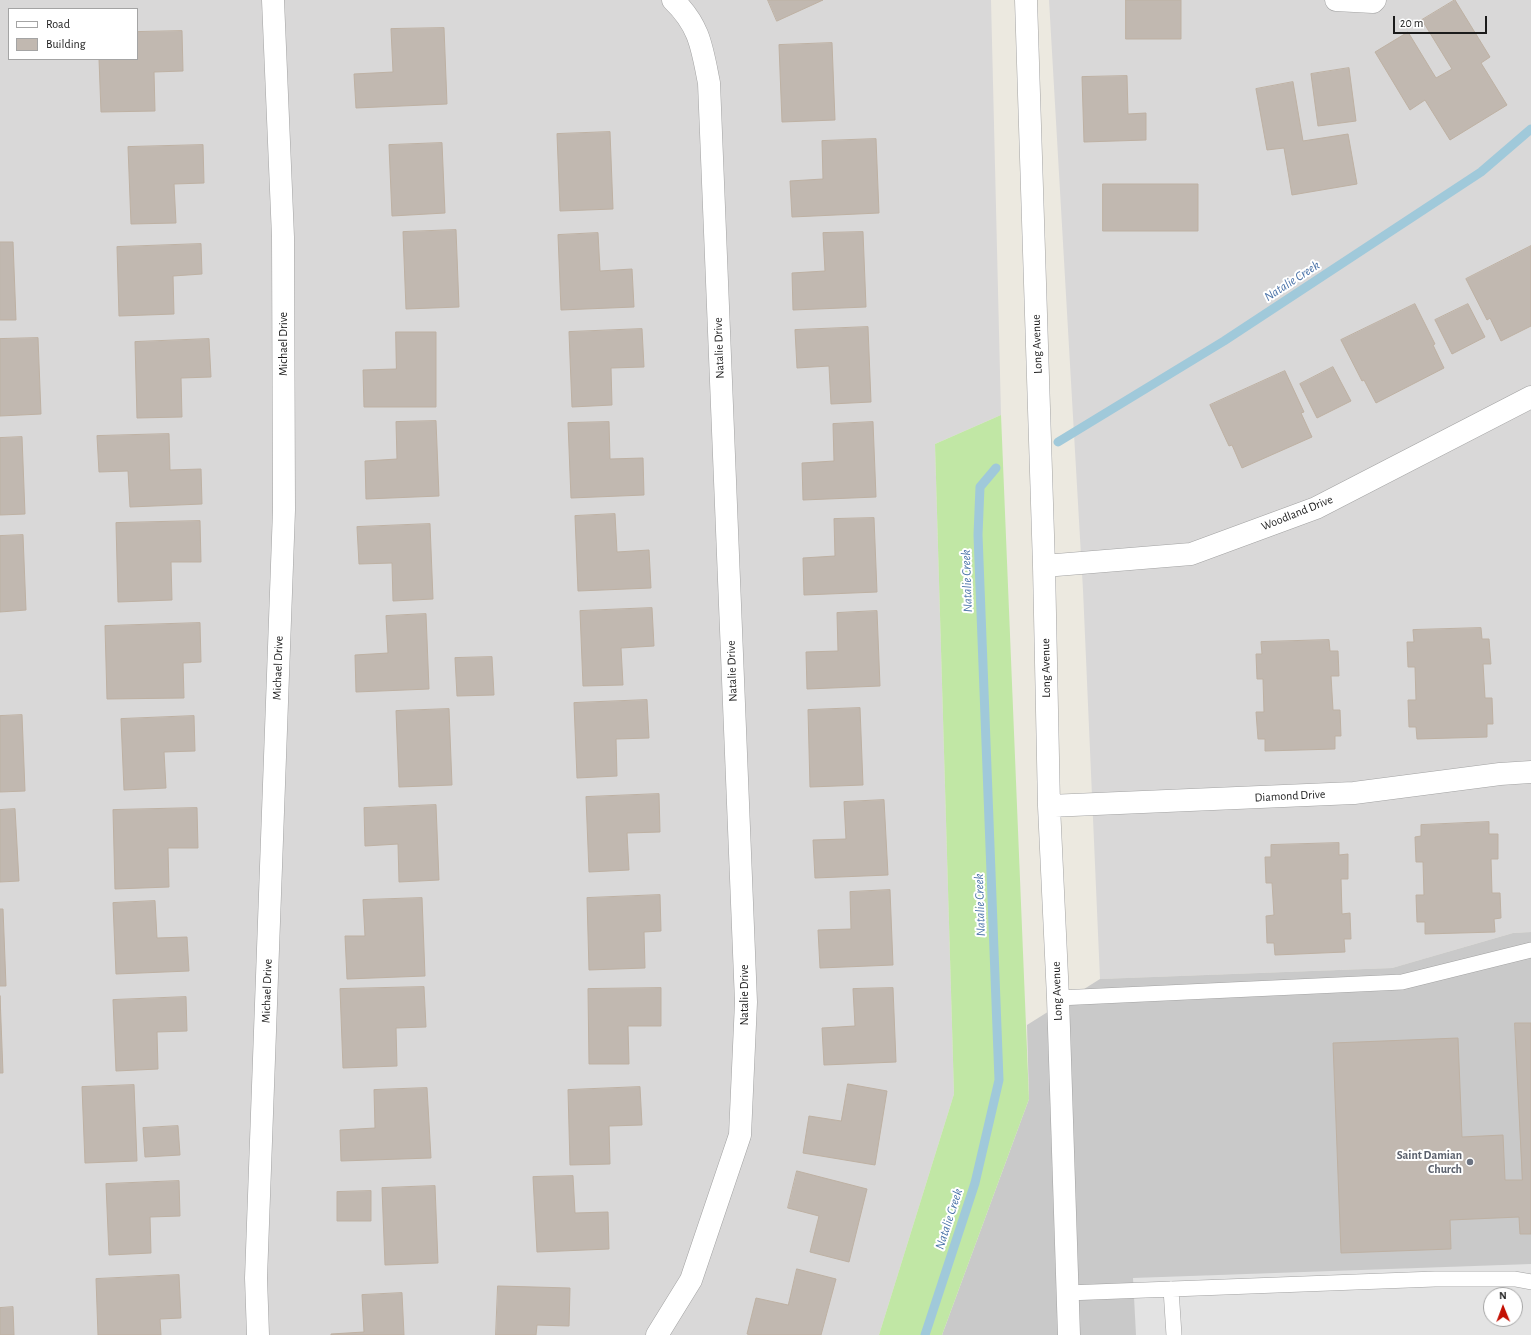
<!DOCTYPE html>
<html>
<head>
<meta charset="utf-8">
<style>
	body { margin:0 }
	#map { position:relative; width:1531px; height:1335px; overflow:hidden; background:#ece9e0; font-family:"Alegreya Sans",sans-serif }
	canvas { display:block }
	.legend { position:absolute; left:8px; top:8px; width:130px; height:52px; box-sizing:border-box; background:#fff; border:1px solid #a4a4a4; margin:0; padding:5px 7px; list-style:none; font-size:12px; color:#1b1b1b }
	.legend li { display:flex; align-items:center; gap:8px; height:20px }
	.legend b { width:20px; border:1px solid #a4a4a4 }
	.north { position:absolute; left:1483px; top:1287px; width:40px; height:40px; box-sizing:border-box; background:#fff; border:1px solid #a4a4a4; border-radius:50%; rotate:359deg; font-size:11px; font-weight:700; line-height:16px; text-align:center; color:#1b1b1b }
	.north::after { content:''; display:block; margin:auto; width:14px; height:18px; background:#c31003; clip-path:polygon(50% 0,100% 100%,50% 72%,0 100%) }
	.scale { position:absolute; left:1393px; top:16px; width:94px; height:18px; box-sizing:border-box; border:2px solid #1b1b1b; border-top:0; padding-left:5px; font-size:12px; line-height:14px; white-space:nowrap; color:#1b1b1b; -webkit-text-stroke:3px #fff; paint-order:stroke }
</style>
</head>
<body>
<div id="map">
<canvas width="1531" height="1335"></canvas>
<ul class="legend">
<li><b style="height:5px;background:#fff"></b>Road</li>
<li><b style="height:11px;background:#c1b8b0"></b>Building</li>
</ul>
<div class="north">N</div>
<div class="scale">20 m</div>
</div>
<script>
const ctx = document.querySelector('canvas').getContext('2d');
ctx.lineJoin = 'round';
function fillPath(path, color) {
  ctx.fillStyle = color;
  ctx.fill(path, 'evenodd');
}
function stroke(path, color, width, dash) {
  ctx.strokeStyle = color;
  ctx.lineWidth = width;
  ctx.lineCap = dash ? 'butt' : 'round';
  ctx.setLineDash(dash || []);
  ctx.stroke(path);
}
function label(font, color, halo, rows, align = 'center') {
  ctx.font = font + ' "Alegreya Sans",sans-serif';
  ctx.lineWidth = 4;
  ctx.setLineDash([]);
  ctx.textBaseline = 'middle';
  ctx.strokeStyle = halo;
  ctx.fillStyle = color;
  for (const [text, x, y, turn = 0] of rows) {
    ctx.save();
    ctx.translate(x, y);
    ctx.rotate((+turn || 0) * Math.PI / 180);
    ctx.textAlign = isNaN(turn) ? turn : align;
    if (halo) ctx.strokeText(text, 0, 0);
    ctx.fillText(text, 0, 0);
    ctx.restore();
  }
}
fillPath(new Path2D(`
	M0,0H991L1001,415L935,444L954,1094L879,1335H0ZM9,9H137V59H9Z
	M1049,0H1531V932L1513,933L1392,968L1100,979L1083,590Z`), '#d9d8d8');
fillPath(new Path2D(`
	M1531,932V1335H942L1029,1099L1027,1025L1100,979L1392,968L1513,933ZM1491,1295H1515V1319H1491Z`), '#c9c9c9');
fillPath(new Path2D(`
	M1001,415L1029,1099L942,1335H879L954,1094L935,444Z`), '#c1e7a5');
fillPath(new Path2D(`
	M1531,1264V1335H1136L1133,1278ZM1491,1295H1515V1319H1491Z`), '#e3e3e3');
stroke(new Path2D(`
	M1058,442L1224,341L1481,172L1531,129
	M925,1335L975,1183L999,1080L978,535L980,487L996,468`), '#a0c9da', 9);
const building = new Path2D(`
	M768,0H823L777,21Z
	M1126,0H1181V39H1126Z
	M1455,0L1490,57L1481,63L1507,105L1450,140L1425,100L1410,110L1375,52L1408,32L1436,78L1452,69L1422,20Z
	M444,28L447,104L356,108L354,74L393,72L391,29Z
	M182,31L183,71L154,72L155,111L101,112L99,59H137V32Z
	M832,43L835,120L782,122L779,45Z
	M1349,68L1356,121L1318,126L1311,74Z
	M1127,76L1128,114L1146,113V140L1084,142L1082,77Z
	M1293,82L1303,141L1348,134L1357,184L1292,195L1284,148L1267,150L1256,89Z
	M610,132L613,209L560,211L557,134Z
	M876,139L879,213L792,217L790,181L823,179L822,141Z
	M442,143L445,213L392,216L389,145Z
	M203,145L204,183L174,184L176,223L131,224L128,147Z
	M1103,184H1198V231H1103Z
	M456,230L459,307L406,309L403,232Z
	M863,232L866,307L793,310L792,273L825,271L823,233Z
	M598,233L600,271L632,269L634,307L561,310L558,235Z
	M0,242H13L16,320H0Z
	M201,244L202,274L173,276L174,314L119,316L117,247Z
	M1531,246V326L1501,341L1490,318L1487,320L1466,279Z
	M1415,304L1435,344L1433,345L1444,368L1376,403L1364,380L1362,381L1341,340Z
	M1468,304L1485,337L1452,354L1435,320Z
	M868,327L871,402L831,404L829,366L797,368L795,330Z
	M642,329L644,367L611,368L612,405L572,407L569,332Z
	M396,332H436V407H364L363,370L396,369Z
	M38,338L41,414L0,416V339Z
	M209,339L211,377L181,378L182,417L137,418L135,342Z
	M1333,367L1351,401L1317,418L1300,384Z
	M1285,371L1304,412L1301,413L1312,437L1242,468L1232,445L1229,446L1210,405Z
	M436,421L439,496L366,499L365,461L397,459L396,422Z
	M609,422L610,459L643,458L644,495L571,498L568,423Z
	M873,422L876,497L803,500L802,463L834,461L833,424Z
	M169,434L170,470L201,469L202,504L130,507L128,471L99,472L97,436Z
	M22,437L25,514L0,515V438Z
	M615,514L617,552L649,550L651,588L578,591L575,516Z
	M874,518L877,592L804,595L803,558L835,556L834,519Z
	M200,521L201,562H171L172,600L118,602L116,523Z
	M430,524L433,599L393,601L392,563L359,564L357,527Z
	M23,535L26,610L0,612V536Z
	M652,608L654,646L621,648L623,685L583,686L580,611Z
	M877,611L880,686L807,689L806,652L838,651L837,613Z
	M426,614L429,689L356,692L355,655L388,653L386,616Z
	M200,623L201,662L183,663L184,698L107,699L105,626Z
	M1481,628L1482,639H1489L1491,664H1483L1485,698H1492L1493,724H1487V737L1417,739L1416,727H1409L1408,700H1416L1415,667H1408L1407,642H1414L1413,630Z
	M1329,640L1330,651H1338L1339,676H1331L1333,710H1340L1341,736H1335V749L1265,751V739H1258L1256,712H1264L1263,679H1257L1256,654H1262L1261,642Z
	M492,657L494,695L457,696L455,658Z
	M647,700L649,738L616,739L617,776L577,778L574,703Z
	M860,708L863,785L810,787L808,710Z
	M449,709L452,785L399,787L396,711Z
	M22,715L25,791L0,792V716Z
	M194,716L195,751L164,752L166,788L124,790L121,719Z
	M659,794L660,832L627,833L629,870L589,872L586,797Z
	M884,800L888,875L815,878L813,840L846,839L844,802Z
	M436,805L439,880L399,882L398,844L365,846L364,808Z
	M197,808L198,848H168L169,887L115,889L113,810Z
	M15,809L19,881L0,882V810Z
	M1489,822V834H1498V859H1491L1492,893H1500L1501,918L1494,919L1495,932L1425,934V922H1417L1416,895H1424L1423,862H1416L1415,837L1421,836V825Z
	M1339,843V855L1348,854V879H1341L1342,914L1350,913L1351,939H1344L1345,952L1275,955L1274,943H1267L1266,916L1274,915L1272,883H1266L1265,857H1271V845Z
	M890,890L893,965L820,968L818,930L851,929L850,892Z
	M660,895L661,931L644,932L645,968L589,970L587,898Z
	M422,898L425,976L347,979L345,936H365L363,900Z
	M155,901L157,938L187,937L189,971L116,974L113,903Z
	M0,909H3L6,986H0Z
	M424,987L426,1027L396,1028L397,1066L343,1068L340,989Z
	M661,988V1026H628L629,1064H589L588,989Z
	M893,988L896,1062L824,1065L822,1028L855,1026L853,989Z
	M0,996L3,1073H0Z
	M186,997L187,1031L157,1032L158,1069L116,1071L113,1000Z
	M1515,1023H1531V1234H1520L1519,1217L1450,1220L1451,1249L1341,1253L1333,1043L1458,1038L1462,1137L1503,1135L1505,1180H1522Z
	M848,1084L887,1091L875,1165L803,1153L809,1116L841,1121Z
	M134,1085L137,1161L85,1163L82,1087Z
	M640,1087L642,1125L609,1126L610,1164L570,1165L568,1090Z
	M427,1088L431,1158L341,1161L340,1130L375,1128L374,1090Z
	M178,1126L180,1155L145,1157L143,1128Z
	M797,1171L867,1189L849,1262L810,1252L819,1216L788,1208Z
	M573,1176L575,1213L608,1212L609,1249L537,1252L533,1177Z
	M179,1181L180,1216L150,1217L151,1253L109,1255L106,1184Z
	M435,1186L438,1263L385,1265L382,1188Z
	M371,1191V1221H337V1192Z
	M797,1269L836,1279L821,1335H751L747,1334L756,1298L788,1305Z
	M179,1275L181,1318L160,1319L161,1335H98L96,1279Z
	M498,1286L570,1288L569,1326L537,1325L536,1335H496Z
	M402,1293L404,1335H331V1334L364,1332L362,1295Z
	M13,1307L14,1335H0V1308Z`);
fillPath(building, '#c1b8b0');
stroke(building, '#beb1a3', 1);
const service = new Path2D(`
	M1058,998L1402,982L1531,950
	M1171,1289L1174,1335
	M1067,1293L1435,1279H1515L1531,1282`);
const minor = new Path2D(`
	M1026,0L1044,566L1049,806L1058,998L1069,1335
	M1336,0L1373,2L1375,0
	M1044,566L1191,554L1316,508L1531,397
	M1049,806L1354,793L1500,774L1531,772
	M258,1335L256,1278L284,510L283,237L273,0
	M657,1335L691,1280L740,1135L746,1002L709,83C702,48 700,26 673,0`);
stroke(service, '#a2a2a2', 16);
stroke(minor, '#a2a2a2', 23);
stroke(service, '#fff', 15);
stroke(minor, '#fff', 22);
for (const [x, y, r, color] of [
	[1470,1162,4,"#6b7280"]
]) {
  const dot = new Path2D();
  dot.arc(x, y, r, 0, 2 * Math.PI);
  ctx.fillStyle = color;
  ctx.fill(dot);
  stroke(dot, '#fff', 1.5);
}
label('12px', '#1b1b1b', '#fff', [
	["Michael Drive",283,344,-90],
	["Long Avenue",1037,344,-92],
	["Natalie Drive",719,348,-92],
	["Woodland Drive",1297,513,-22],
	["Michael Drive",278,668,-88],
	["Long Avenue",1046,668,-91],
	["Natalie Drive",732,671,-92],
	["Diamond Drive",1290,796,-3],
	["Michael Drive",267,991,-88],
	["Long Avenue",1057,991,-92],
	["Natalie Drive",744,995,-90]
]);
label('bold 12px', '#5b616d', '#fff', [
	["Saint Damian",1462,1155],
	["Church",1462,1169]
], 'right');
label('italic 13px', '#4a72a8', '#fff', [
	["Natalie Creek",1292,281,-33],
	["Natalie Creek",967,581,-92],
	["Natalie Creek",980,905,-92],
	["Natalie Creek",949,1219,-72]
]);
</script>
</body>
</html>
